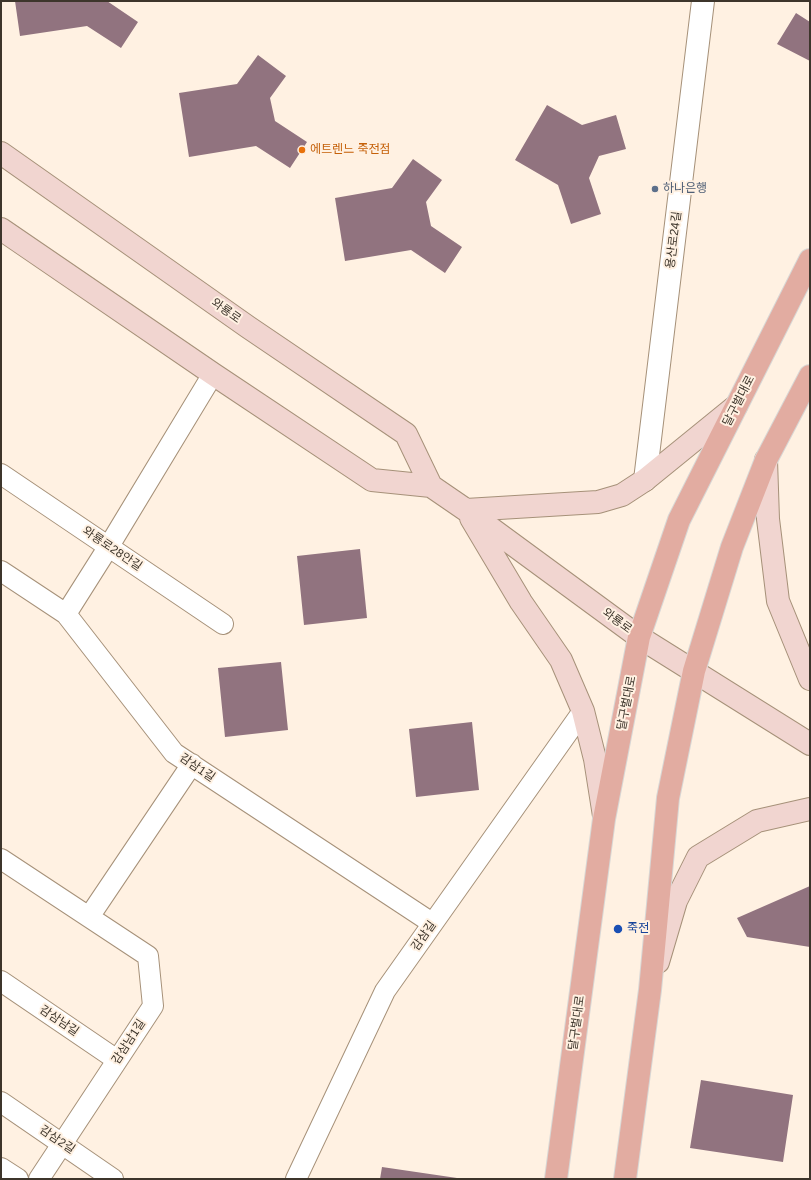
<!DOCTYPE html>
<html>
<head>
<meta charset="utf-8">
<style>
	body { margin:0 }
	#map { position:relative; width:811px; height:1180px; overflow:hidden; background:#fff1e2; font-family:Helvetica,sans-serif }
	canvas { display:block }
	.frame { position:absolute; inset:0; border:2px solid #3d352b; pointer-events:none }
</style>
</head>
<body>
<div id="map">
<canvas width="811" height="1180"></canvas>
<div class="frame"></div>
</div>
<script>
const ctx = document.querySelector('canvas').getContext('2d');
ctx.lineJoin = 'round';
function fillPath(path, color) {
  ctx.fillStyle = color;
  ctx.fill(path, 'evenodd');
}
function stroke(path, color, width, dash) {
  ctx.strokeStyle = color;
  ctx.lineWidth = width;
  ctx.lineCap = dash ? 'butt' : 'round';
  ctx.setLineDash(dash || []);
  ctx.stroke(path);
}
function label(font, color, halo, rows, align = 'center') {
  ctx.font = font + ' Helvetica,"Noto Sans KR",sans-serif';
  ctx.lineWidth = 4;
  ctx.setLineDash([]);
  ctx.textBaseline = 'middle';
  ctx.strokeStyle = halo;
  ctx.fillStyle = color;
  for (const [text, x, y, turn = 0] of rows) {
    ctx.save();
    ctx.translate(x, y);
    ctx.rotate((+turn || 0) * Math.PI / 180);
    ctx.textAlign = isNaN(turn) ? turn : align;
    if (halo) ctx.strokeText(text, 0, 0);
    ctx.fillText(text, 0, 0);
    ctx.restore();
  }
}
fillPath(new Path2D(`
	M15,1H107L138,22L121,48L87,26L20,36Z
	M796,13L810,22V61L777,44Z
	M258,55L286,76L270,98L275,121L307,142L290,168L256,146L189,157L179,93L237,84Z
	M547,105L582,125L616,115L626,149L599,156L589,178L601,214L571,224L558,185L515,160Z
	M413,159L442,180L426,202L431,226L462,247L445,273L411,250L345,261L335,198L392,188Z
	M360,549L367,618L304,625L297,556Z
	M281,662L288,730L225,737L218,668Z
	M472,722L479,790L416,797L409,729Z
	M810,886V947L747,937L737,918Z
	M701,1080L793,1095L783,1162L690,1148Z
	M382,1167L457,1178V1179H380Z`), '#91737f');
const minor = new Path2D(`
	M1,474L223,624
	M1,571L66,614L174,753L432,923
	M66,614L109,546L213,374
	M1,859L148,956L153,1006L39,1179
	M89,917L192,764
	M1,981L117,1060
	M1,1102L113,1179
	M1,1168L18,1179
	M296,1179L385,991L583,711`);
const tertiary = new Path2D(`
	M645,480L703,1`);
const secondary = new Path2D(`
	M1,153L248,327L406,434L431,486
	M1,229L213,374L372,480L431,486L466,510L639,637L810,744
	M766,460L768,519L778,601L810,679
	M466,510L598,502L622,495L645,480L736,406
	M471,518L521,602L561,660L583,711L595,759L604,816
	M658,962L676,901L698,857L757,821L810,809`);
const primary = new Path2D(`
	M556,1179L604,819L639,637L679,520L810,260
	M625,1179L650,990L668,798L694,671L732,547L766,460L810,376`);
stroke(minor, '#a69179', 22);
stroke(tertiary, '#a69179', 24);
stroke(secondary, '#a69179', 24);
stroke(primary, '#d8d7d5', 24);
stroke(minor, '#fff', 20);
stroke(tertiary, '#fff', 22);
stroke(secondary, '#f1d5d0', 22);
stroke(primary, '#e2aca1', 22);
for (const [x, y, r, color] of [
	[302,150,4,"#e8710a"],
	[655,189,4,"#5c6f8a"],
	[618,929,5,"#1a4fb4"]
]) {
  const dot = new Path2D();
  dot.arc(x, y, r, 0, 2 * Math.PI);
  ctx.fillStyle = color;
  ctx.fill(dot);
  stroke(dot, '#fff1e2', 1.5);
}
label('12px', '#c56008', '#fff1e2', [
	["에트렌느 죽전점",310,150]
], 'left');
label('12px', '#4e5e75', '#fff1e2', [
	["하나은행",663,189]
], 'left');
label('12px', '#3d352b', '#fff1e2', [
	["용산로24길",674,240,-83],
	["와룡로",226,311,35],
	["달구벌대로",739,401,-63],
	["와룡로28안길",112,549,34],
	["와룡로",617,621,36],
	["달구벌대로",627,703,-79],
	["감삼1길",197,768,34],
	["감삼길",424,936,-55],
	["감삼남길",59,1021,34],
	["달구벌대로",577,1023,-82],
	["감삼남1길",129,1042,-57],
	["감삼2길",57,1140,34]
]);
label('12px', '#164399', '#fff1e2', [
	["죽전",627,929]
], 'left');
</script>
</body>
</html>
